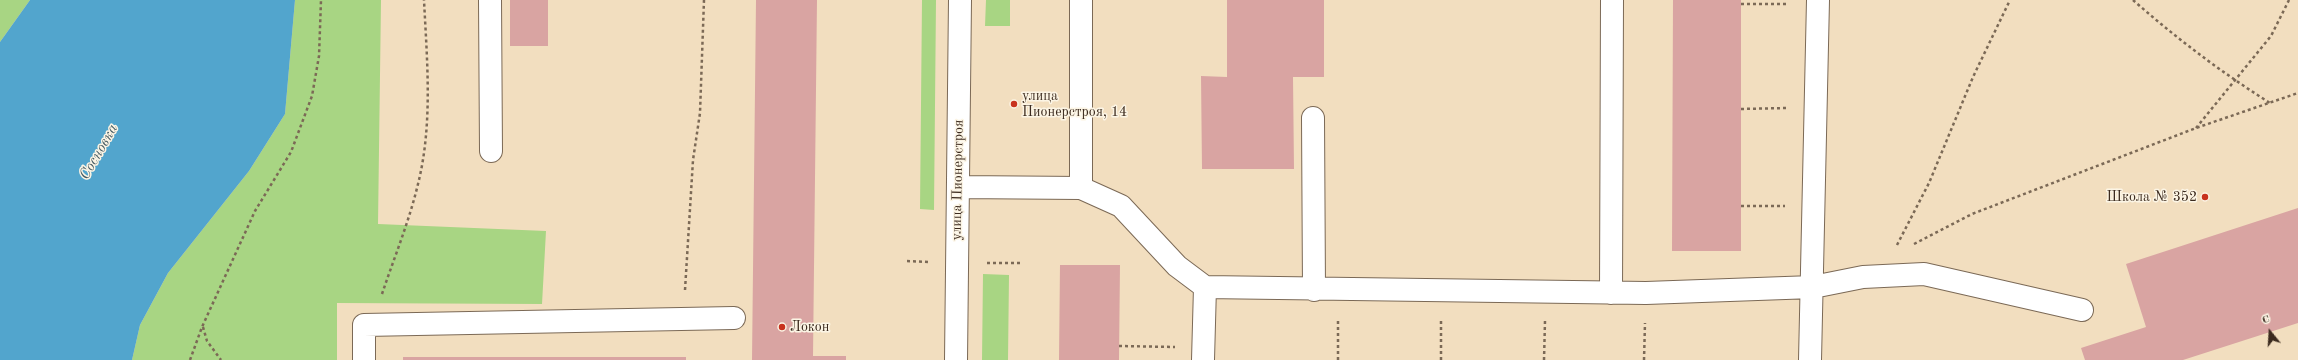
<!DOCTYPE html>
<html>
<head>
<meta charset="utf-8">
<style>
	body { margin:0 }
	#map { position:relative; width:2298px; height:360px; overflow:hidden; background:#f2debf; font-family:"Old Standard TT",serif }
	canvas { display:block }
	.north { position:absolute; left:2250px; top:312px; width:40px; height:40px; -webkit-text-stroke:3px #fcf5e5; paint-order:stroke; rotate:342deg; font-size:11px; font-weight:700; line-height:16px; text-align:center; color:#3b2a1e }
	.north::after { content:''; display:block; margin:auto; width:14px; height:18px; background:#3b2a1e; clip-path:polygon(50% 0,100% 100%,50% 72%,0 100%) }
</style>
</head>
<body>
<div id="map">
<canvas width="2298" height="360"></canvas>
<div class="north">С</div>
</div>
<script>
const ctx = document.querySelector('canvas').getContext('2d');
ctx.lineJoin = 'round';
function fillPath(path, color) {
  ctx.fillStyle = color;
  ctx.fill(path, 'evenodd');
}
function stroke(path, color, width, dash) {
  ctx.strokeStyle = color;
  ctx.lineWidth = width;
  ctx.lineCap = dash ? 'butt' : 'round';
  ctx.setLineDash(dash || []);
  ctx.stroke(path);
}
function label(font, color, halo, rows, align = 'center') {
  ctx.font = font + ' "Old Standard TT",serif';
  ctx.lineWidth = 3;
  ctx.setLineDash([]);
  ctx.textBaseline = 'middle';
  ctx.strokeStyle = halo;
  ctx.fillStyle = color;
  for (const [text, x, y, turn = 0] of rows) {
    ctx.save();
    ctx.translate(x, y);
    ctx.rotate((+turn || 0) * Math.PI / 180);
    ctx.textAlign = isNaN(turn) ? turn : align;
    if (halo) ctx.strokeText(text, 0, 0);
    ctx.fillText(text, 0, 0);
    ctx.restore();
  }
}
fillPath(new Path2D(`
	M0,0H30L0,42Z
	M295,0H381L378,224L546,231L542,304L337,303V360H132L140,325L168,273L249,171L285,114Z
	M922,0H936L934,210L920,209Z
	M986,0H1010V26H985Z
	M983,274L1009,275L1008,360H982Z`), '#a8d583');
fillPath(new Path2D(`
	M30,0H295L285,114L249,171L168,273L140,325L132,360H0V42Z`), '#52a5cd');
fillPath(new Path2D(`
	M510,0H548V46H510Z
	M756,0H817L813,356H846V360H752Z
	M1227,0H1324V77H1293L1294,169H1202L1201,76L1227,77Z
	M1673,0H1741V251H1672Z
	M2298,208V323L2183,360H2085L2081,348L2146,327L2126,264Z
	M1060,265H1120L1119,360H1059Z
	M403,357H686V360H403Z`), '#d9a4a2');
const minor = new Path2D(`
	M490,0L491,151
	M1313,118L1314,290
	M958,187L1081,188L1121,206L1177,266L1205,287L1203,360
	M1081,188V0
	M1205,287L1646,293L1813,287L1863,277L1924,274L2082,310
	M1611,293L1612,0
	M364,360V325L734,318
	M956,360L960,0
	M1810,360L1818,0`);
stroke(minor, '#7b6956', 24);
stroke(new Path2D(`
	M2133,0C2176,38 2221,72 2270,103
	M1741,4H1789
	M1741,109L1787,108
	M2196,128L2271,36L2289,0
	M1741,206H1785
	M1914,244L1972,214L2196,128L2298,93
	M1897,245L1929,183L1973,77L2010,0
	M907,261L928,262
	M987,263H1021
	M685,290L693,160L700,113L704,0
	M382,294C394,258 409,222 418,184C433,124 427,61 424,0
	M203,327L207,341L221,360
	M1119,346L1175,347
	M190,360L202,327L255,211L291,152L312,96L319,56L321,0
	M1338,360V319
	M1441,360V321
	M1544,360L1545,321
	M1644,360L1645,323`), '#7b6956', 2.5, [3, 3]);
stroke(minor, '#fff', 22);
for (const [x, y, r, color] of [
	[1014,104,4,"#c8321e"],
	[2205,197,4,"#c8321e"],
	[782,327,4,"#c8321e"]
]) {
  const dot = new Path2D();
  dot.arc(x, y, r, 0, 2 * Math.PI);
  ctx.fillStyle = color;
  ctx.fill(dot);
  stroke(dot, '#fcf5e5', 1.5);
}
label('14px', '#3b2a1e', '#fcf5e5', [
	["улица",1022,96],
	["Пионерстроя, 14",1022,112],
	["Школа № 352",2197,197,"right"],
	["Локон",790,327]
], 'left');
label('14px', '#3b2a1e', '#fcf5e5', [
	["улица Пионерстроя",958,180,-89]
]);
label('italic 15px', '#445b64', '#fcf5e5', [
	["Сосновка",99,152,-60]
]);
</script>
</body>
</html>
